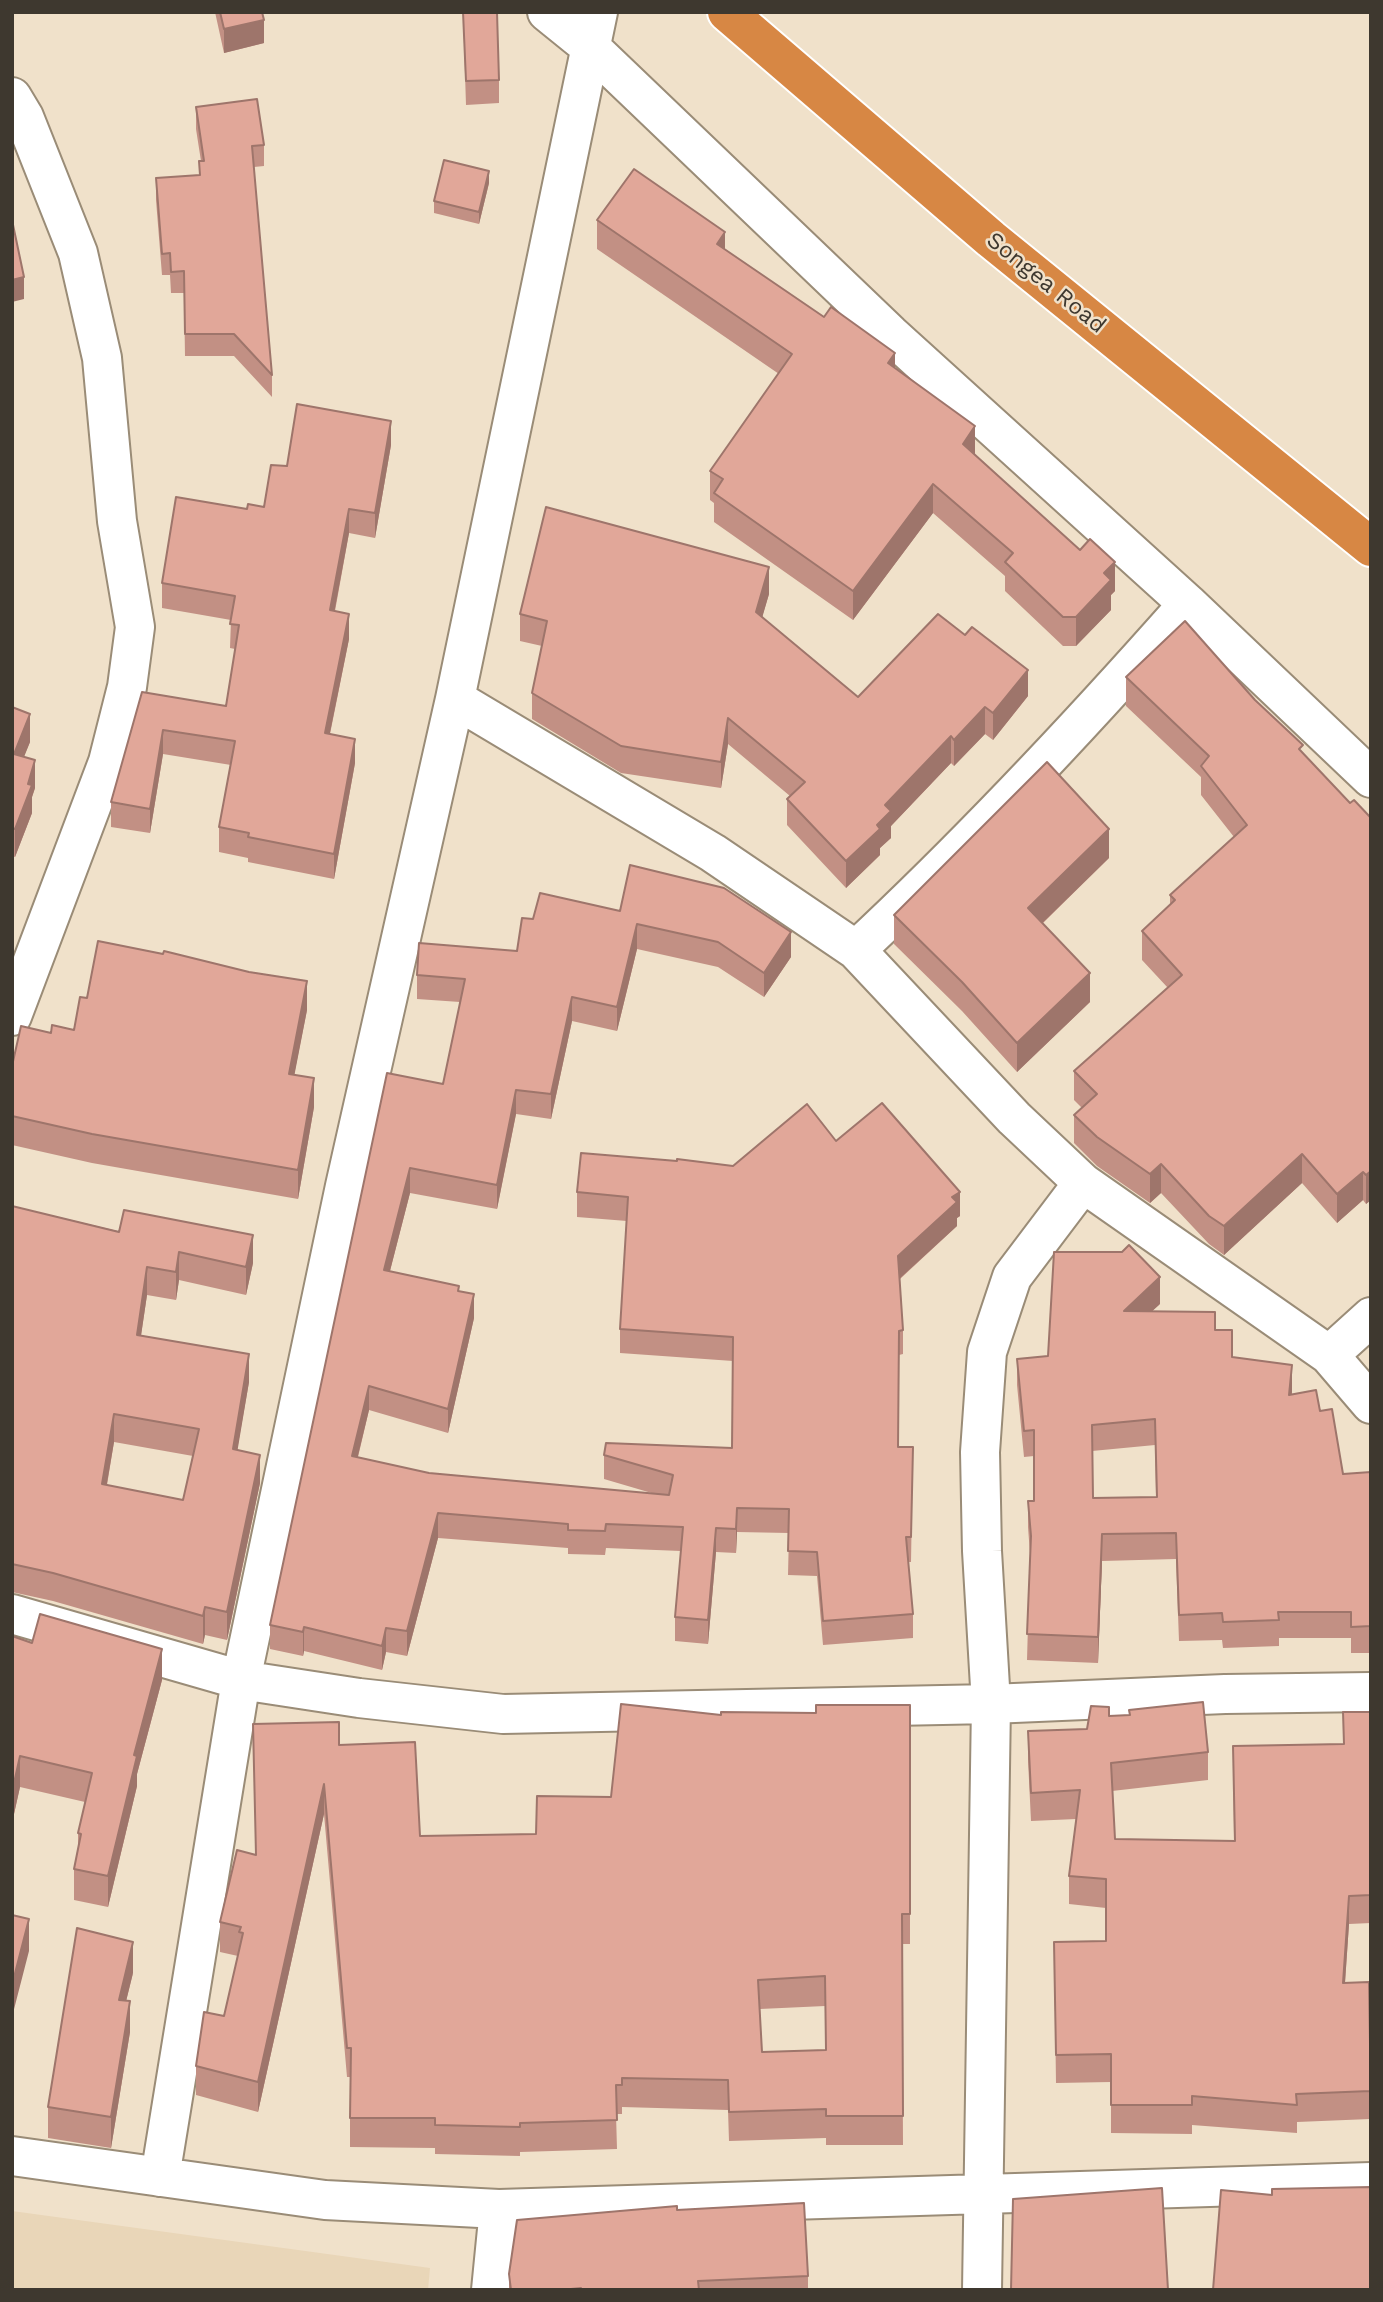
<!DOCTYPE html>
<html>
<head>
<meta charset="utf-8">
<style>
	body { margin:0 }
	#map { position:relative; width:1383px; height:2302px; overflow:hidden; background:#f0e1ca; font-family:"Work Sans",sans-serif }
	canvas { display:block }
	.frame { position:absolute; inset:0; border:14px solid #3e382f; pointer-events:none }
</style>
</head>
<body>
<div id="map">
<canvas width="1383" height="2302"></canvas>
<div class="frame"></div>
</div>
<script>
const ctx = document.querySelector('canvas').getContext('2d');
ctx.lineJoin = 'round';
function fillPath(path, color) {
  ctx.fillStyle = color;
  ctx.fill(path, 'evenodd');
}
function stroke(path, color, width, dash) {
  ctx.strokeStyle = color;
  ctx.lineWidth = width;
  ctx.lineCap = dash ? 'butt' : 'round';
  ctx.setLineDash(dash || []);
  ctx.stroke(path);
}
function label(font, color, halo, rows, align = 'center') {
  ctx.font = font + ' "Work Sans",sans-serif';
  ctx.lineWidth = 5;
  ctx.setLineDash([]);
  ctx.textBaseline = 'middle';
  ctx.strokeStyle = halo;
  ctx.fillStyle = color;
  for (const [text, x, y, turn = 0] of rows) {
    ctx.save();
    ctx.translate(x, y);
    ctx.rotate((+turn || 0) * Math.PI / 180);
    ctx.textAlign = isNaN(turn) ? turn : align;
    if (halo) ctx.strokeText(text, 0, 0);
    ctx.fillText(text, 0, 0);
    ctx.restore();
  }
}
fillPath(new Path2D(`
	M12,2211L430,2268L428,2290H12Z`), '#e9d6b8');
const street = new Path2D(`
	M547,12L589,46L890,334L1188,604L1371,778
	M12,97L24,117L78,253L102,358L117,521L135,627L127,687L108,762L12,1016
	M455,699L713,853L856,950L1014,1118L1083,1183L1329,1355L1371,1404
	M856,950C973,841 1082,724 1188,604
	M1329,1355L1371,1317
	M12,1614L241,1680L359,1698L503,1714L991,1704L1225,1694L1371,1692
	M12,2156L325,2200L499,2209L1371,2182
	M160,2177L241,1680L345,1186L455,699L598,12
	M491,2290L499,2209
	M982,2290L991,1704L982,1551L980,1452L987,1352L1012,1277L1083,1183`);
const highway = new Path2D(`
	M727,12L991,239L1371,547`);
stroke(street, '#9a8c77', 42);
stroke(highway, '#fff', 42);
stroke(street, '#fff', 38);
stroke(highway, '#d78744', 38);
fillPath(new Path2D(`
	M215,12H262L264,43L224,53Z
	M463,12L499,80V103L466,105Z
	M196,107L264,145V166L254,167L272,375V397L234,356H185L184,293H171L170,275H162L156,200V178L199,176V161H201L196,129Z
	M489,183L479,224L434,213V201Z
	M597,220L725,249L895,369L975,455L1115,591L1111,595V610L1076,646H1063L1005,591V576L933,513L853,620L714,522V503L710,500V471L779,374L597,249Z
	M391,445L375,538L349,533L335,611L349,639L330,734L355,763L334,879L248,862V858L219,852V827L231,765L163,754L150,833L111,827V802L142,692L226,706L235,649L230,648L231,620L162,608V583L247,509L264,507L287,466Z
	M769,594L762,617L858,697L1028,696L993,740L985,734L954,766L951,763L891,826V838L880,848V855L846,888L787,825V799L790,796L728,744L721,788L621,773L532,719V693L542,646L520,641V614Z
	M1126,677L1303,753L1350,803L1371,818V1200L1366,1204L1363,1200L1337,1223L1302,1183L1224,1255L1209,1244L1161,1193L1150,1203L1097,1166L1074,1143V1115L1082,1108L1074,1100V1071L1168,988L1142,960V931L1170,905V895L1234,837L1201,795V777L1126,706Z
	M12,707L30,742L24,756L35,788L32,797V813L15,857L12,856Z
	M1109,858L1043,923L1090,1002L1017,1072L962,1011L894,944V915Z
	M540,893L791,957L764,997L718,967L637,949L617,1031L572,1021L551,1119L516,1114L497,1209L410,1193L390,1271L459,1291L474,1318L448,1433L369,1410L358,1457L429,1473L655,1494L604,1479V1455L732,1448L733,1361L620,1353V1329L627,1221L577,1217V1192L733,1166L836,1141L960,1216L957,1218V1226L900,1279L903,1330V1354L899,1355L898,1447H913L911,1562H908L913,1614V1638L823,1645L817,1576L788,1575L789,1533L737,1532L736,1553L716,1552L708,1644L675,1641V1617L681,1551L606,1548L605,1555L568,1554V1548L438,1538L407,1656L386,1652L382,1670L304,1651L303,1656L270,1649V1625L387,1073L443,1084L460,1002L417,999V975L517,951L533,919Z
	M87,998L307,1010L294,1075L314,1107L298,1199L92,1163L12,1145V1066L51,1033L74,1030Z
	M12,1206L253,1263L246,1295L179,1280L176,1300L147,1295L141,1335L249,1382L237,1450L260,1483L227,1640L205,1635L203,1644L53,1601L12,1592ZM114,1442L193,1456L183,1500L107,1485Z
	M1160,1304L1152,1311L1215,1330L1232,1357L1292,1391V1394L1320,1411L1343,1474L1371,1472V1653H1351V1638H1279V1646L1223,1648L1222,1640L1179,1641L1176,1559L1102,1561L1098,1663L1027,1660L1030,1554L1028,1527V1501H1034V1456L1024,1457L1017,1385V1359L1048,1356ZM1155,1445L1156,1497L1093,1498L1092,1451Z
	M12,1636L32,1643L162,1680L137,1774V1786L108,1907L74,1900V1869L78,1848V1833L85,1802L20,1787L12,1823Z
	M910,1705V1944H902L903,2145H826V2138L729,2141L728,2110L622,2107V2114H616L617,2149L520,2152V2156L435,2154V2148L350,2147V2077H347L324,1814L258,2112L196,2095V2066L224,2016L238,1956L220,1952V1922L256,1855L253,1724L339,1745L420,1836L536,1834L611,1797L721,1715L816,1713ZM825,2006V2050L762,2052L760,2009Z
	M1129,1710L1208,1752V1780L1112,1791L1115,1839L1234,1841L1233,1746L1343,1744V1712H1371V1923L1349,1924L1345,1983L1371,2046V2132L1370,2119L1297,2122V2133L1192,2125V2134L1111,2133V2082L1056,2083L1054,1942L1106,1941V1908L1069,1904V1876L1076,1819L1031,1821L1028,1760V1731L1087,1729L1109,1716L1129,1715Z
	M133,1973L126,2001L130,2032L111,2148L48,2138V2107Z
	M677,2210L808,2276V2290H509V2274Z`), '#c29084');
fillPath(new Path2D(`
	M264,20V43L224,53V29Z
	M489,171V183L479,224V212Z
	M725,232V261L717,244Z
	M24,277V299L12,302V280Z
	M895,353V382L888,363Z
	M391,421V445L375,538V513Z
	M975,426V455L963,444Z
	M933,484V513L853,620V591Z
	M349,509V533L330,635V610Z
	M1115,562V591L1111,595V610L1076,646V617L1104,573Z
	M769,567V594L756,639V612Z
	M349,614V639L325,757V733Z
	M1028,670V696L993,740V713Z
	M985,707V734L954,766V740Z
	M30,714V742L14,782V754Z
	M728,718V744L721,788V762Z
	M163,730V754L150,833V809Z
	M951,736V763L891,826V838L880,848V855L846,888V861L877,825L885,805Z
	M355,739V763L334,879V854Z
	M35,760V788L32,797V813L15,857V829Z
	M1109,829V858L1028,937V908Z
	M637,924V949L617,1031V1007Z
	M791,932V957L764,997V973Z
	M1090,973V1002L1017,1072V1043Z
	M307,981V1010L289,1103V1074Z
	M572,997V1021L551,1119V1094Z
	M314,1078V1107L298,1199V1170Z
	M516,1090V1114L497,1209V1185Z
	M1302,1154V1183L1224,1255V1226Z
	M1161,1164V1193L1150,1203V1174Z
	M410,1168V1193L384,1294V1270Z
	M1371,1171V1200L1366,1204V1175Z
	M1363,1172V1200L1337,1223V1194Z
	M960,1192V1216L957,1218V1226L898,1280V1256L952,1197Z
	M253,1235V1263L246,1295V1267Z
	M179,1252V1280L176,1300V1272Z
	M147,1267V1295L137,1363V1335Z
	M1160,1277V1304L1124,1337V1311Z
	M474,1294V1318L448,1433V1409Z
	M249,1354V1382L233,1477V1449Z
	M1292,1365V1391L1289,1421V1395Z
	M369,1386V1410L352,1480V1456Z
	M114,1414V1442L102,1512V1484Z
	M260,1455V1483L227,1640V1612Z
	M737,1508V1532L736,1553V1529Z
	M438,1513V1538L407,1656V1631Z
	M716,1528V1552L708,1644V1620Z
	M1102,1534V1561L1098,1663V1637Z
	M205,1607V1635L203,1644V1616Z
	M304,1627V1651L303,1656V1632Z
	M386,1628V1652L382,1670V1646Z
	M162,1649V1680L137,1774V1786L108,1907V1876L134,1755Z
	M20,1756V1787L12,1823V1792Z
	M324,1784V1814L258,2112V2082Z
	M1349,1896V1924L1343,2011V1983Z
	M29,1919V1951L12,2017V1985Z
	M133,1942V1973L119,2030V2000Z
	M130,2001V2032L111,2148V2117Z`), '#9e756b');
const building = new Path2D(`
	M220,12H262L264,20L224,29Z
	M463,12H497L499,80L466,81Z
	M257,99L264,145L252,146L272,375L234,334H185L184,271L171,272L170,253L162,254L156,178L200,175L199,161H204L196,107Z
	M444,160L489,171L479,212L434,201Z
	M634,169L725,232L717,244L824,317L831,307L895,353L888,363L975,426L963,444L1080,550L1090,539L1115,562L1104,573L1111,580L1076,617H1063L1005,562L1013,553L933,484L853,591L714,493L723,479L710,471L792,354L597,220Z
	M12,220L24,277L12,280Z
	M297,404L391,421L375,513L349,509L330,610L349,614L325,733L355,739L334,854L248,837L249,833L219,827L235,741L163,730L150,809L111,802L142,692L226,706L239,625L230,624L235,596L162,583L176,497L247,509L248,504L264,507L271,465L287,466Z
	M546,507L769,567L756,612L858,697L938,614L965,635L972,627L1028,670L993,713L985,707L954,740L951,736L885,805L891,811L877,825L880,829L846,861L787,799L805,782L728,718L721,762L621,746L532,693L547,621L520,614Z
	M1185,621L1255,700L1303,745L1299,749L1350,803L1354,800L1371,818V1171L1366,1175L1363,1172L1337,1194L1302,1154L1224,1226L1209,1216L1161,1164L1150,1174L1097,1137L1074,1115L1097,1094L1074,1071L1182,975L1142,931L1175,900L1170,895L1247,825L1201,766L1209,756L1126,677Z
	M12,707L30,714L14,754L35,760L28,784L32,785L15,829L12,828Z
	M1047,762L1109,829L1028,908L1090,973L1017,1043L962,982L894,915Z
	M630,865L724,888L791,932L764,973L718,942L637,924L617,1007L572,997L551,1094L516,1090L497,1185L410,1168L384,1270L459,1286L458,1291L474,1294L448,1409L369,1386L352,1456L429,1473L669,1495L673,1475L604,1455L606,1443L732,1448L733,1337L620,1329L628,1197L577,1192L581,1153L677,1161V1159L733,1166L807,1104L836,1141L882,1103L960,1192L952,1197L957,1202L898,1256L903,1330L899,1331L898,1447H913L911,1537H906L913,1614L823,1621L817,1552L788,1551L789,1509L737,1508L736,1529L716,1528L708,1620L675,1617L683,1527L606,1524L605,1531L568,1530V1524L438,1513L407,1631L386,1628L382,1646L304,1627L303,1632L270,1625L387,1073L443,1084L465,979L417,975L419,943L517,951L522,918L533,919L540,893L620,911Z
	M98,941L163,954L164,951L249,972L307,981L289,1074L314,1078L298,1170L92,1134L12,1116V1066L21,1026L51,1033L52,1025L74,1030L80,997L87,998Z
	M12,1206L119,1232L124,1210L253,1235L246,1267L179,1252L176,1272L147,1267L137,1335L249,1354L233,1449L260,1455L227,1612L205,1607L203,1616L53,1573L12,1564ZM114,1414L199,1429L183,1500L102,1484Z
	M1129,1245L1160,1277L1124,1311L1215,1312V1330H1232V1357L1292,1365L1289,1395L1316,1390L1320,1411L1332,1409L1343,1474L1371,1472V1626L1351,1627V1612H1278L1279,1620L1223,1622L1222,1613L1179,1615L1176,1533L1102,1534L1098,1637L1027,1634L1031,1536L1028,1501H1034V1430L1024,1431L1017,1359L1048,1356L1054,1252H1122ZM1155,1419L1157,1497L1093,1498L1092,1425Z
	M40,1614L162,1649L134,1755L137,1756L108,1876L74,1869L81,1834L78,1833L92,1773L20,1756L12,1792V1636L32,1643Z
	M1203,1702L1208,1752L1111,1763L1115,1839L1235,1841L1233,1746L1344,1744L1343,1712H1371V1895L1349,1896L1343,1983L1369,1982L1371,2104L1370,2091L1296,2094L1297,2105L1192,2096V2105H1111V2054L1056,2055L1054,1942L1106,1941V1879L1069,1876L1080,1790L1031,1793L1028,1731L1087,1729L1091,1706L1109,1707V1716L1130,1715L1129,1710Z
	M621,1704L721,1715V1712L816,1713V1705H910V1914H902L903,2116H826V2109L729,2112L728,2080L622,2078V2085H616L617,2120L520,2123V2127L435,2125V2118H350L351,2048H347L324,1784L258,2082L196,2066L204,2012L224,2016L243,1933L239,1932L241,1927L220,1922L237,1850L256,1855L253,1724L339,1722V1745L415,1742L420,1836L536,1834L537,1796L611,1797ZM825,1976L826,2050L762,2052L758,1980Z
	M12,1915L29,1919L12,1985Z
	M77,1928L133,1942L119,2000L130,2001L111,2117L48,2107Z
	M1371,2187V2290H1213L1221,2190L1272,2195V2189Z
	M1162,2188L1168,2290H1011L1013,2199Z
	M804,2203L808,2276L698,2281L699,2290H582L581,2288L561,2290H511L509,2274L517,2220L677,2206V2210Z`);
fillPath(building, '#e1a799');
stroke(building, '#9e756b', 2);
label('23px', '#3e382f', '#f0e1ca', [
	["Songea Road",1046,283,39]
]);
</script>
</body>
</html>
